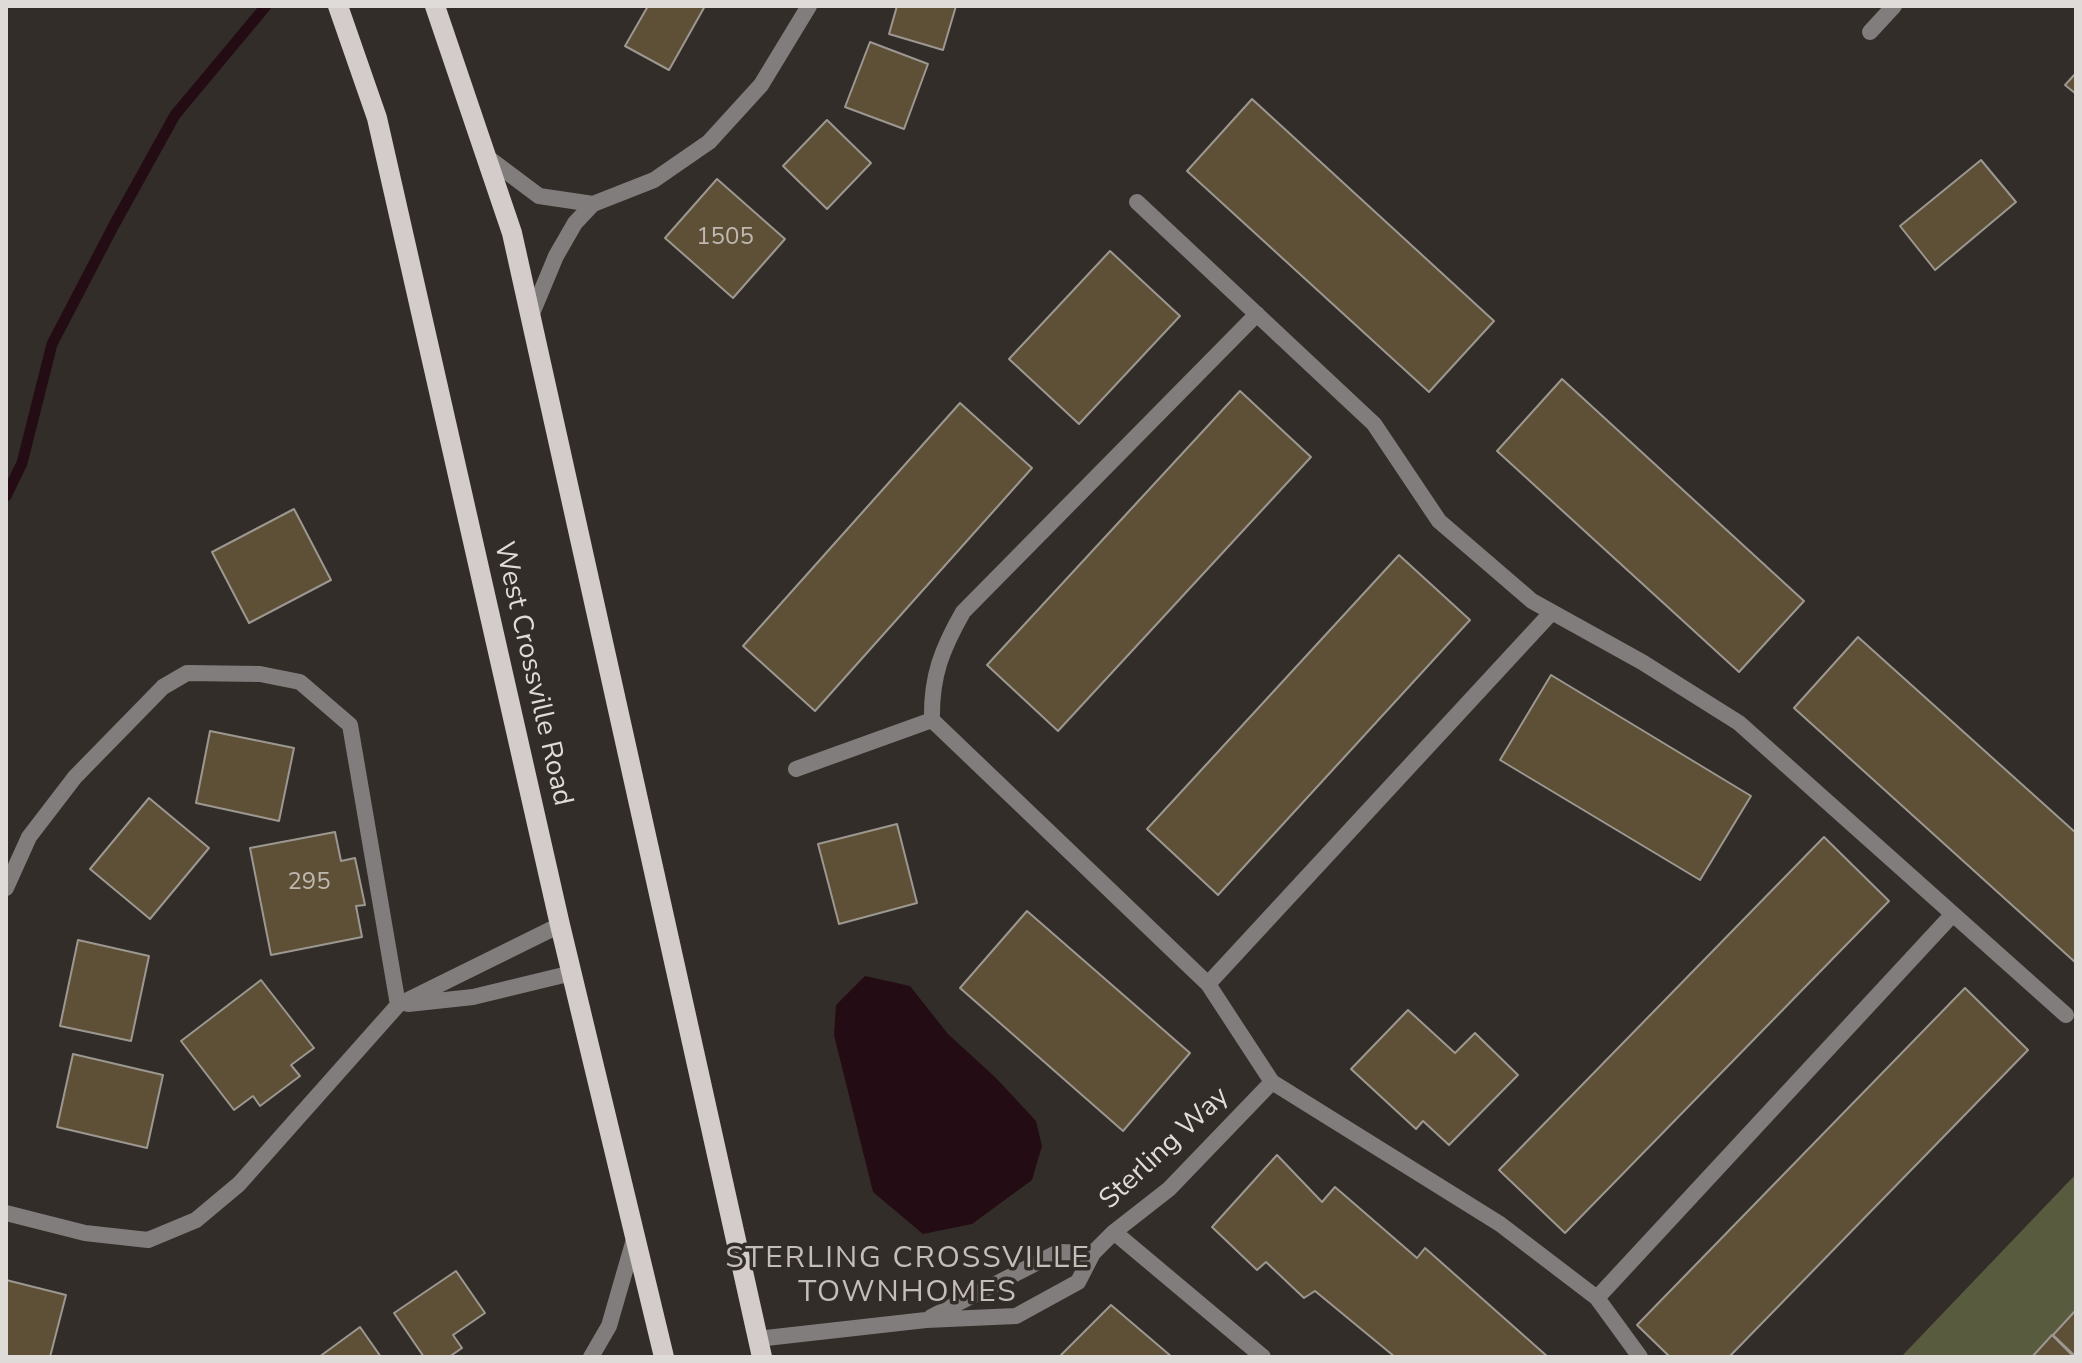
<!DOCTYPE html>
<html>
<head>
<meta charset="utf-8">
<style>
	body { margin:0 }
	#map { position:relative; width:2082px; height:1363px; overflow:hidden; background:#332d29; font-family:"Nunito Sans",sans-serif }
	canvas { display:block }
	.frame { position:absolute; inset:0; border:8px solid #dfdbd8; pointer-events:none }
</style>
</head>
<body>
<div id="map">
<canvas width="2082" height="1363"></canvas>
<div class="frame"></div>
</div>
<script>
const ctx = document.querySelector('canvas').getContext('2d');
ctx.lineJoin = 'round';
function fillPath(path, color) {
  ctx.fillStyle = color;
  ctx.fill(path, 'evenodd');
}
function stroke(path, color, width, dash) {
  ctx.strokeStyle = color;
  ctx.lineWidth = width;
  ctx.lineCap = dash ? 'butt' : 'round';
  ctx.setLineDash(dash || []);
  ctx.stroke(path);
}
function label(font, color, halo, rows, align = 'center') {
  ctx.font = font + ' "Nunito Sans",sans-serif';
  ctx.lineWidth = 7;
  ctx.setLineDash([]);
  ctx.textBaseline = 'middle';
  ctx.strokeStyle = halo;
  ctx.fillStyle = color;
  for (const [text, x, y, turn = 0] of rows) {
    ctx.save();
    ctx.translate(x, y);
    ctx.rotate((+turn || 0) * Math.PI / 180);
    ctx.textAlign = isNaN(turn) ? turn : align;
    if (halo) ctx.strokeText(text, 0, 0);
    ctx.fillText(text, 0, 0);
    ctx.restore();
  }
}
fillPath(new Path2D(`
	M2076,1174V1357H1901Z`), '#595b3f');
fillPath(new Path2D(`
	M865,976L910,986L948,1034L996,1078L1036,1121L1042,1146L1032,1180L972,1224L923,1234L873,1192L834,1035L836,1005Z`), '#240c15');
stroke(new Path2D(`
	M6,496L22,463L52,344L114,225L175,115L266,6`), '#240c15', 11);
const building = new Path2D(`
	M648,6H705L669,70L625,46Z
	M897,6H956L943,50L889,34Z
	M870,42L928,64L904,129L845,107Z
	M2076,73V94L2065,85Z
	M1252,99L1494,321L1429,392L1187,171Z
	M827,120L871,163L827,209L783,166Z
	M1981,160L2016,202L1935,270L1900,226Z
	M717,179L785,239L733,298L665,238Z
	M1110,251L1180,316L1079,424L1009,359Z
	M1562,379L1804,601L1739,672L1497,451Z
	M1240,391L1311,457L1058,731L987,665Z
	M960,403L1032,468L815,711L743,646Z
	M294,509L331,580L249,623L212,552Z
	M1399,555L1470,620L1218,895L1147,829Z
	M1858,637L2076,833V963L1794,708Z
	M1551,675L1751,796L1700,880L1500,760Z
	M210,731L294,748L279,821L196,803Z
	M149,798L209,848L150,919L90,869Z
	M897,824L917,903L839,924L818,844Z
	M335,832L341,861L355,858L365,905L356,906L362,937L271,955L250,848Z
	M1824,837L1889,901L1565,1233L1499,1170Z
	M1027,911L1190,1053L1123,1131L960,988Z
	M78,940L149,956L131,1041L60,1026Z
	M261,980L314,1048L291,1065L300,1076L260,1106L253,1096L234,1110L181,1041Z
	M1965,988L2028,1050L1729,1357H1670L1637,1325Z
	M1408,1010L1455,1053L1475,1033L1518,1075L1449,1145L1423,1121L1416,1129L1351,1069Z
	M73,1054L163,1075L147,1148L57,1127Z
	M1277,1155L1322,1202L1335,1187L1417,1258L1425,1248L1548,1357H1395L1315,1291L1304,1298L1266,1262L1257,1270L1212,1227Z
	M456,1271L485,1313L453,1335L462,1348L449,1357H424L394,1313Z
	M6,1280L66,1295L50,1357H6Z
	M1111,1305L1172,1357H1059Z
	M2076,1310V1357L2053,1335Z
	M360,1327L381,1357H319Z
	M2052,1335L2074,1357H2032Z`);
fillPath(building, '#5e5037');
stroke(building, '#9c9891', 2);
stroke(new Path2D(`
	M1870,32L1894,6
	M487,157L539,196L593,204
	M1137,202L1374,424L1439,521L1532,601L1642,662L1739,723L2066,1015
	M1257,314L963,612C942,649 931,676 932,720L1208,984L1272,1082L1500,1224L1597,1298L1640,1357
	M531,316L556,256L575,223L593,204L654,180L709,142L761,85L809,6
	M796,769L932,720
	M6,888L29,837L75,777L163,687L187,673L260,674L300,682L350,725L398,1005
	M1208,984L1552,612
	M408,1004L473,997L572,973
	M6,1213L85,1233L148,1240L196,1220L239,1184L398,1005L560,925
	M1114,1232L1263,1357
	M1597,1298L1953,914
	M931,1317L1058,1252L1093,1253
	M757,1339L926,1320L1016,1316L1078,1282L1093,1253L1114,1232L1169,1189L1272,1082
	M591,1357L609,1326L635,1236`), '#817d7c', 16);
stroke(new Path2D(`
	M338,6L377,118L560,925L664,1357
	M435,6L512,233L762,1357`), '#d4cccb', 20);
label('24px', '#bfb8b0', null, [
	["1505",725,238],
	["295",309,883]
]);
label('28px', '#dfdbd8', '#332d29', [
	["West Crossville Road",532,674,77],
	["Sterling Way",1165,1149,-43]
]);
ctx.letterSpacing = '2px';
label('30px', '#c5bdb8', '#332d29', [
	["STERLING CROSSVILLE",908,1260],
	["TOWNHOMES",908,1294]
]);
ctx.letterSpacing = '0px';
</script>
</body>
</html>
